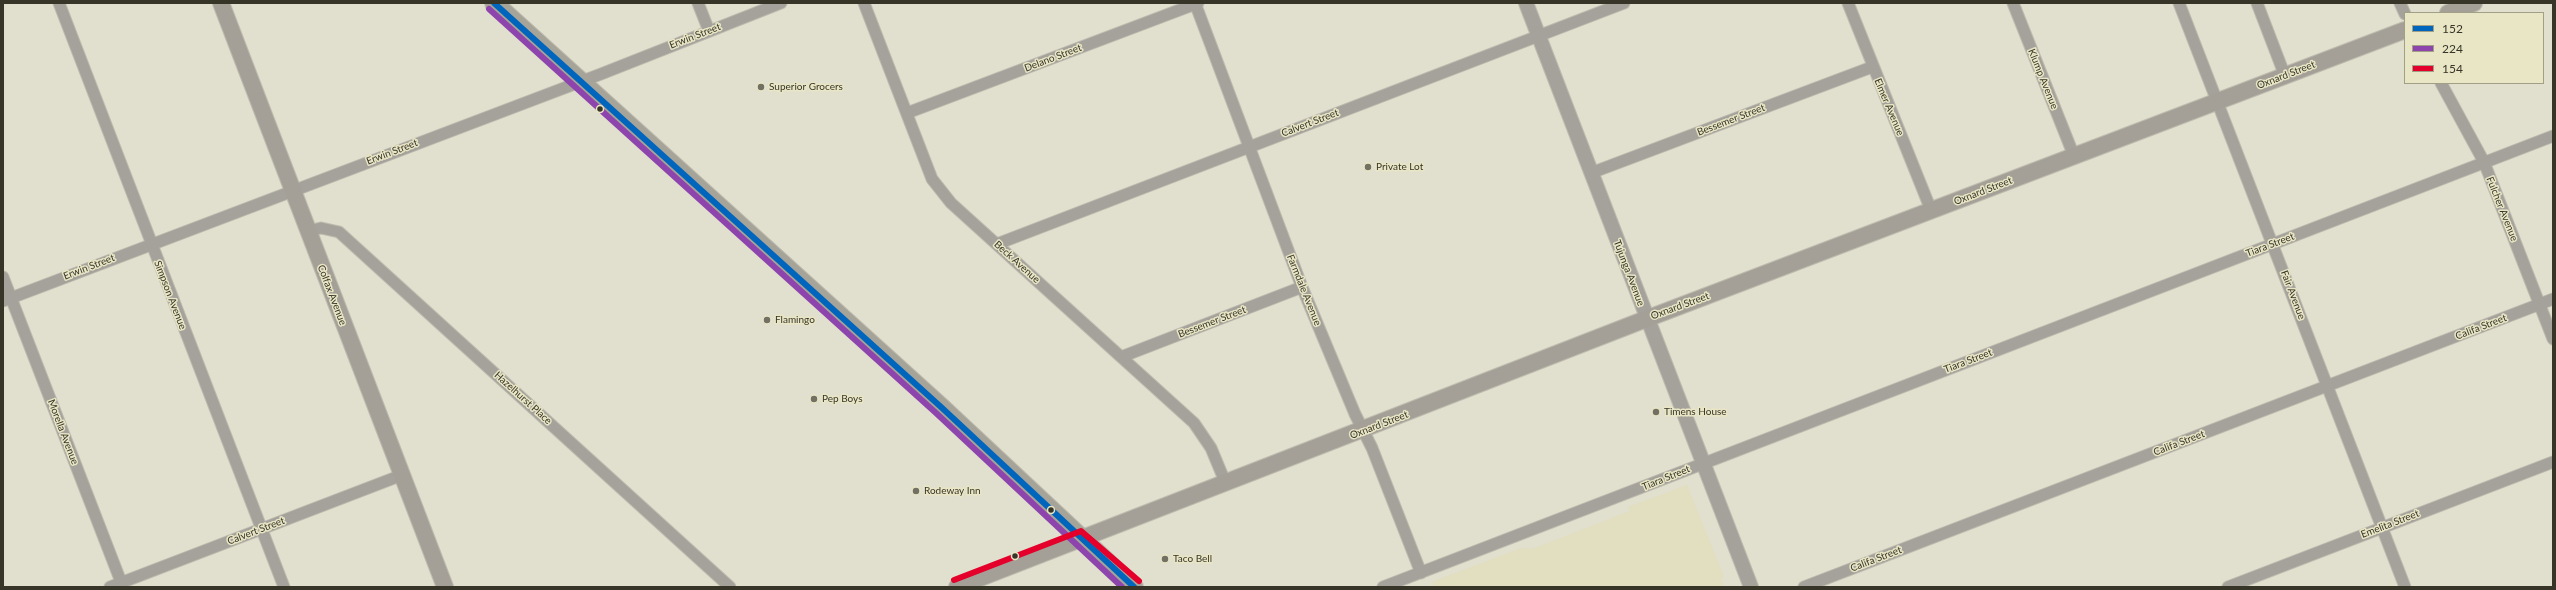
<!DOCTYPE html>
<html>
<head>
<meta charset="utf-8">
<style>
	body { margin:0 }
	#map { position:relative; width:2556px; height:590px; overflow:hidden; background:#e1dfcd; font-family:Lato,sans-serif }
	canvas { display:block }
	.frame { position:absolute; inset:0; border:4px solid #363528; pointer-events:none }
	.legend { position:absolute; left:2404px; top:12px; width:140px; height:72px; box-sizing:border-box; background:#e9e6c5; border:1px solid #a19f86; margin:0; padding:5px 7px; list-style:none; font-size:12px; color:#363528 }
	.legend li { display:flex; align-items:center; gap:8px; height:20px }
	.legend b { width:20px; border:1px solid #a19f86 }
</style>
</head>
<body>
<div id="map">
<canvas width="2556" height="590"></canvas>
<div class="frame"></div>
<ul class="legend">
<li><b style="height:5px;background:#0065bd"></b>152</li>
<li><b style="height:5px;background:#8e44ad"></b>224</li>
<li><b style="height:5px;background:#e4002b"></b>154</li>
</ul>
</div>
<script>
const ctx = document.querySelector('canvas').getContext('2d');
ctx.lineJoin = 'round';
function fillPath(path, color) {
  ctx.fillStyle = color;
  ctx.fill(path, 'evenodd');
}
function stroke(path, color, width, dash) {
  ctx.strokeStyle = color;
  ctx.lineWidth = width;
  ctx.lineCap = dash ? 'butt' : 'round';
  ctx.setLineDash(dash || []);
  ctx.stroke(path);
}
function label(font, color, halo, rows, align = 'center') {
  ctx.font = font + ' Lato,sans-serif';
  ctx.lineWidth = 3;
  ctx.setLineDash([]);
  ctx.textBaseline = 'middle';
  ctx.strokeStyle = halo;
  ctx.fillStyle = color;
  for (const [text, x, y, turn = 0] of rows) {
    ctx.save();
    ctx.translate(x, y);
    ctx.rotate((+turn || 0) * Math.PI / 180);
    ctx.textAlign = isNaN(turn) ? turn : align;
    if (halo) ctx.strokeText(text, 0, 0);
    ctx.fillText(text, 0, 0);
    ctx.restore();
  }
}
fillPath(new Path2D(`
	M1687,485L1720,567L1724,577L1721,578L1724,587H1434L1432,582L1521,548L1532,549L1630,511L1628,507Z`), '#e2dec0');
const minor = new Path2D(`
	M59,3L284,587
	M698,3L709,31
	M864,3L932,179L951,203L1194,423L1211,448L1226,484
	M1195,3L1302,287L1355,414L1372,448L1421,573
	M1848,3L1931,210
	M2013,3L2074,156
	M2179,3L2405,587
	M2257,3L2285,76
	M2400,3L2405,14
	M2441,83L2484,162L2553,339
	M907,113L1198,3
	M1591,173L1872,67
	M308,231L321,228L339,232L730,587
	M997,244L1624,3
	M3,277L123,587
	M3,301L601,74L781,3
	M1121,357L1302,287
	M110,587L402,475
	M1383,587L2553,136
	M1804,587L2553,299
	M2228,587L2553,462`);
const tertiary = new Path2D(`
	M1526,3L1751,587`);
const secondary = new Path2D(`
	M221,3L445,587
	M2448,13L2474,3
	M957,587L1646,319L2405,30`);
const primary = new Path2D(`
	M494,3L941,407L1134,587`);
stroke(minor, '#bdbbae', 13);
stroke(tertiary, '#bdbbae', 16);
stroke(secondary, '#bdbbae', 18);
stroke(primary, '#bdbbae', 20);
stroke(minor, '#a5a29c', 11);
stroke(tertiary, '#a5a29c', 14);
stroke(secondary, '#a4a097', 16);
stroke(primary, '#a6a399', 18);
stroke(new Path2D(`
	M494,3L941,407L1134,587`), '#0065bd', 6);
stroke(new Path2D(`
	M489,9L936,413L1122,587`), '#8e44ad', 6);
stroke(new Path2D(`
	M954,580L1081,531L1139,581`), '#e4002b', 6);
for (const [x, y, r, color] of [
	[761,87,4,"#727062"],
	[600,109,3.5,"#363528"],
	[1368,167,4,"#727062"],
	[767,320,4,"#727062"],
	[814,399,4,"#727062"],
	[1656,412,4,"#727062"],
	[916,491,4,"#727062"],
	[1051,510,3.5,"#363528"],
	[1015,556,3.5,"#363528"],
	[1165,559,4,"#727062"]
]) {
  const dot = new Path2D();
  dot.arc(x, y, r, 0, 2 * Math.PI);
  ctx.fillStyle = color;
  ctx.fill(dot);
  stroke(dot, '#e9e6c5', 1.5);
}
label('10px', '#363528', '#e9e6c5', [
	["Erwin Street",695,36,-21],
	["Delano Street",1053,58,-21],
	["Oxnard Street",2286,75,-21],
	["Klump Avenue",2043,79,68],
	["Elmer Avenue",1889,107,67],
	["Bessemer Street",1731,120,-21],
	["Calvert Street",1310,123,-21],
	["Erwin Street",392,152,-21],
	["Oxnard Street",1983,191,-21],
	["Fulcher Avenue",2502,209,68],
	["Tiara Street",2270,245,-21],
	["Beck Avenue",1017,262,42],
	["Erwin Street",89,267,-21],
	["Tujunga Avenue",1629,273,69],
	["Farmdale Avenue",1304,290,68],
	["Simpson Avenue",170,295,69],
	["Colfax Avenue",332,295,69],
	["Fair Avenue",2293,295,69],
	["Oxnard Street",1680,306,-20],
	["Bessemer Street",1212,322,-21],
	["Califa Street",2481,327,-21],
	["Tiara Street",1968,361,-21],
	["Hazelhurst Place",523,398,42],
	["Oxnard Street",1379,425,-21],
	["Morella Avenue",63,432,69],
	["Califa Street",2179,443,-21],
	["Tiara Street",1666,478,-22],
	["Emelita Street",2390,524,-21],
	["Calvert Street",256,531,-21],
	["Califa Street",1876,559,-21]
]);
label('10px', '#363528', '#e9e6c5', [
	["Superior Grocers",769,87],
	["Private Lot",1376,167],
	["Flamingo",775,320],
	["Pep Boys",822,399],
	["Timens House",1664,412],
	["Rodeway Inn",924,491],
	["Taco Bell",1173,559]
], 'left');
</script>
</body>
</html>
